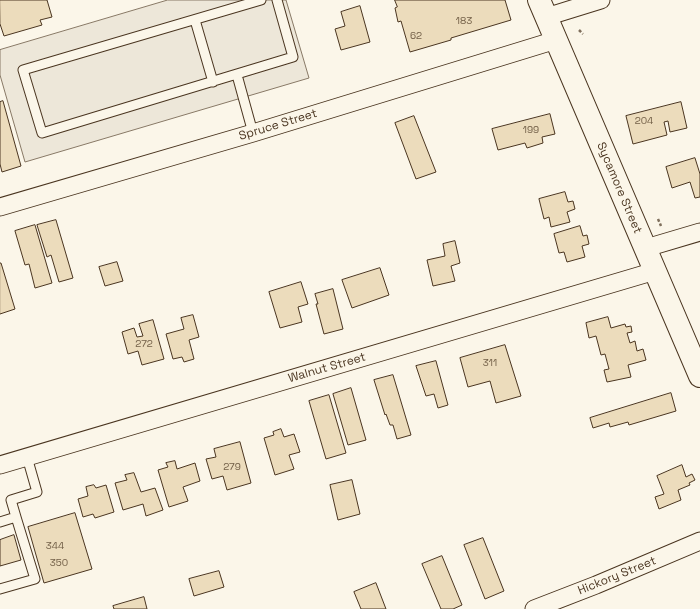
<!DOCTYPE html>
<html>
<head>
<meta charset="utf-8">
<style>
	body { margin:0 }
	canvas { display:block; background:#fbf6e9 }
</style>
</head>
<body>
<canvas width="700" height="609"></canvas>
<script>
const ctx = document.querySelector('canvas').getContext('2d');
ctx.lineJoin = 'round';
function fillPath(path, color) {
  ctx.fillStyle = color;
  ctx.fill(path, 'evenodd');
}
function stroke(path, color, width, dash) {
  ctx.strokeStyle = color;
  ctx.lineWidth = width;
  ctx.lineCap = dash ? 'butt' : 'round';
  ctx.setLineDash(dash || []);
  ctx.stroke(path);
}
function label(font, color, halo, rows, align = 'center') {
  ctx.font = font + ' "Space Grotesk",sans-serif';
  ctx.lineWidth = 3;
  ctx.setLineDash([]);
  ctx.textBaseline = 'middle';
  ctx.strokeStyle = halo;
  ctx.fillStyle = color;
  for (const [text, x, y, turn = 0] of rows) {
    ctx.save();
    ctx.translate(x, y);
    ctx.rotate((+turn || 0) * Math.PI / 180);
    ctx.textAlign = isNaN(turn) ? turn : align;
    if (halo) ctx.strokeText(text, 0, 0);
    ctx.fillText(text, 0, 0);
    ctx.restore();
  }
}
const parking = new Path2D(`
	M168,0H286L309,78L25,162L0,75V50Z`);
fillPath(parking, '#ede7d9');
stroke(parking, '#887966', 1);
const building = new Path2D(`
	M0,0H47L52,17L40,20L42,25L4,36L0,24Z
	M395,0H505L511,20L451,38V40L410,52L401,21L398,22L395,8L397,7Z
	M360,6L370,42L341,50L335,29L345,26L341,12Z
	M3,101L21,166L2,172L0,164V102Z
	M681,102L687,128L670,132L668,121L664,122L667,135L633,144L626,116Z
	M550,114L555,134L542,137L543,143L527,148L525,143L498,150L492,129Z
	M414,116L436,172L416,179L395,123Z
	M695,158L700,174V197L695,198L690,182L672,188L666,167Z
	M565,192L568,202L573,201L575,209L567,212L570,222L551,227L549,217L544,219L539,199Z
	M56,220L73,278L59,282L51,255L47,257L37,225Z
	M35,225L52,283L35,288L29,264L25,265L15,231Z
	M580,226L583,236L587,235L589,244L582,246L585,257L567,262L564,252L559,253L554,234Z
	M455,241L460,263L451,266L455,281L433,286L427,260L445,256L443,244Z
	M117,262L123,281L105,286L99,267Z
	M0,263H1L15,309L0,314Z
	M380,268L389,295L352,308L342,280Z
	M301,282L308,304L298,307L302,322L280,328L269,292Z
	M333,289L343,329L324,334L316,304H318L315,294Z
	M193,315L199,337L189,340L194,359L184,362L182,357L173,359L166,334L184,329L181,318Z
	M608,317L611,328L625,324L626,327L631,326L632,332L627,333L630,343L635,341L637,351L643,349L646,360L628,365L631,377L607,382L604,370L609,369L605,354L601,355L596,336L589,338L586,323Z
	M153,320L164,359L142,365L138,351L128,354L122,332L134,328L137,337L143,336L139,324Z
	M505,345L521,396L496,403L490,381L468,387L460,358Z
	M436,361L448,405L438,408L434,394L426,396L416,366Z
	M393,375L411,435L397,439L393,425H390L386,414L385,415L374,380Z
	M351,388L366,440L348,445L333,394Z
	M671,393L676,411L629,425L628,422L610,427L609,423L593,428L590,418Z
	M329,395L346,453L326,459L309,401Z
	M281,429L284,437L294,434L300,452L289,455L294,469L275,475L264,438L274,435L273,432Z
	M240,442L251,483L227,490L223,476L212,479L206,459L216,457L214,449Z
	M175,461L177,469L195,463L200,481L183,487L188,501L169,507L158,470L168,467L166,463Z
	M682,465L686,477L692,474L695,480L689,483L690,485L678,490L681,500L659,509L655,497L664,494L657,476Z
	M134,473L141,492L155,488L163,510L146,516L143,504L123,510L115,483L127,480L125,475Z
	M352,480L360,514L338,520L330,485Z
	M94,485L96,488L106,485L114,512L95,518L93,514L83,517L78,499L88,496L86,487Z
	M75,513L92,569L44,583L28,527Z
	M14,535L21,560L0,566V540Z
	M483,538L504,591L485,599L464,545Z
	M442,556L462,605L453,609H441L422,564Z
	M219,571L224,587L194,596L189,579Z
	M376,583L386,609H361L354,592Z
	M144,597L147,609H114L113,606Z`);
fillPath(building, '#ecdcbc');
stroke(building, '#4a3520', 1);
const lane = new Path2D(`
	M261,0L23,70L42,133L293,57L277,0
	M195,20L213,82
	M237,75L253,133
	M16,517L11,500L37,492L27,457
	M0,522L16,517L35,579L0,589`);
const street = new Path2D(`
	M546,17L601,0
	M0,207L253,133L556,40
	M646,248L700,232
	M0,465L655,271
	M534,609L596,585L700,541`);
const secondary = new Path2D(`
	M539,0L700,376`);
stroke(lane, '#4a3520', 11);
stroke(street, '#4a3520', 19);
stroke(secondary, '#4a3520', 24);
stroke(new Path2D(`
	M579,30L583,34
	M658,219L661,226`), '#7f6f5c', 2.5, [3, 2]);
stroke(lane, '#fbf6e9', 9);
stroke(street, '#fbf6e9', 17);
stroke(secondary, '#fbf6e9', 22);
label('10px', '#725f47', null, [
	["183",464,21],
	["62",416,36],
	["204",644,121],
	["199",531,130],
	["272",144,344],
	["311",490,363],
	["279",232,467],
	["344",55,546],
	["350",59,563]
]);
label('12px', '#4a3520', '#fbf6e9', [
	["Spruce Street",278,125,-17],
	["Sycamore Street",619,188,67],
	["Walnut Street",327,368,-16],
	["Hickory Street",617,576,-22]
]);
</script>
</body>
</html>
